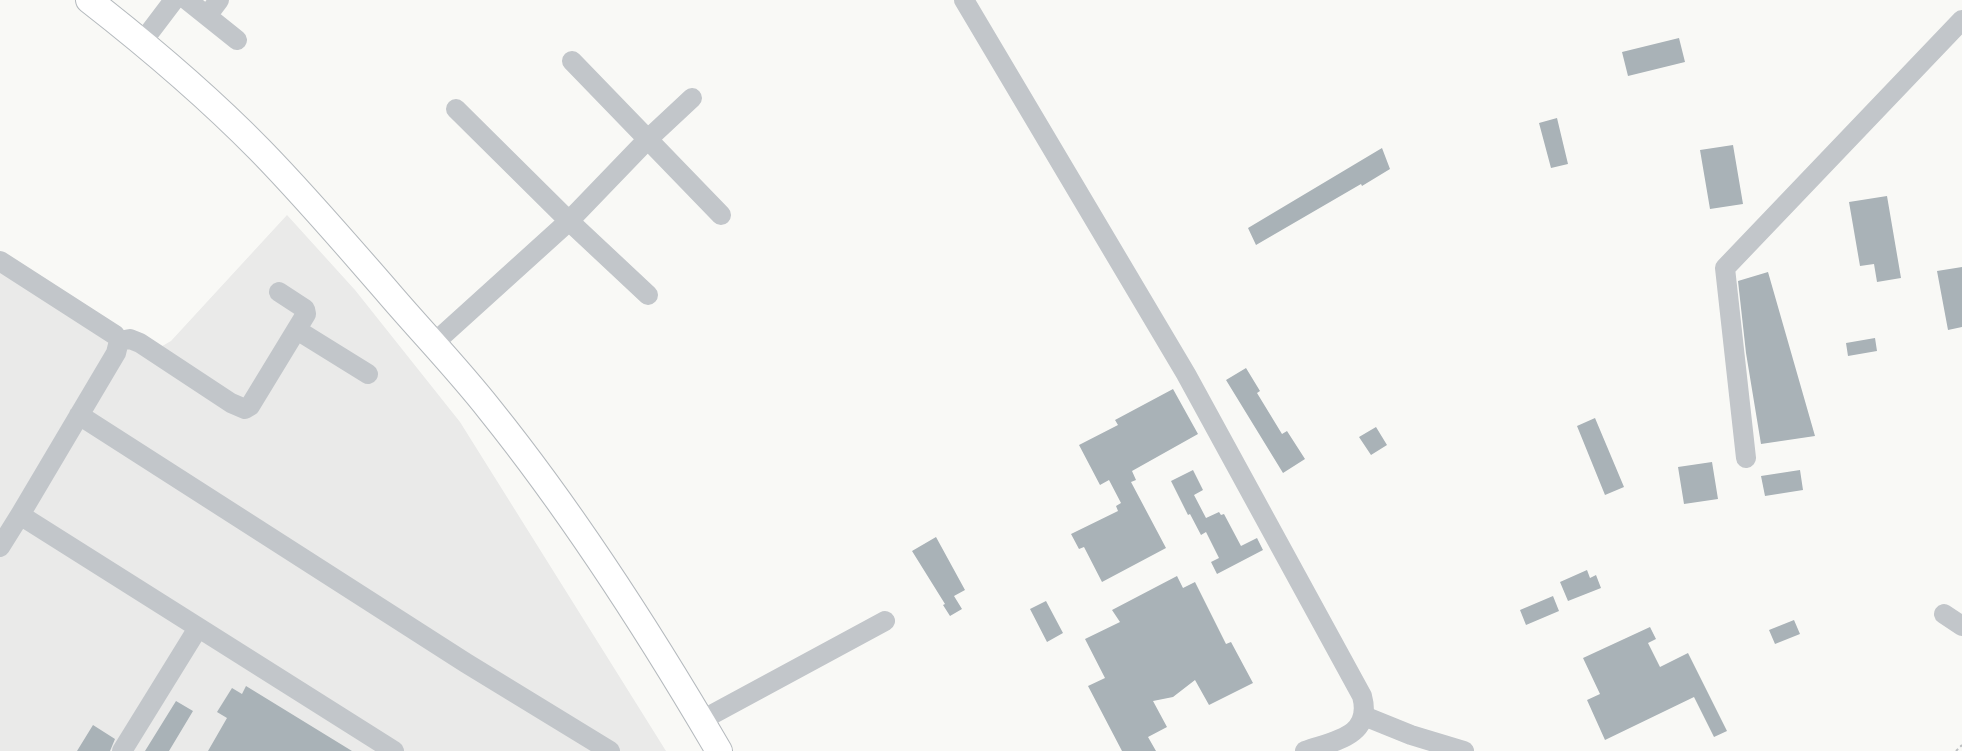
<!DOCTYPE html>
<html>
<head>
<meta charset="utf-8">
<style>
	body { margin:0 }
	canvas { display:block; background:#f9f9f6 }
</style>
</head>
<body>
<canvas width="1962" height="751"></canvas>
<script>
const ctx = document.querySelector('canvas').getContext('2d');
ctx.lineJoin = 'round';
function fillPath(path, color) {
  ctx.fillStyle = color;
  ctx.fill(path, 'evenodd');
}
function stroke(path, color, width, dash) {
  ctx.strokeStyle = color;
  ctx.lineWidth = width;
  ctx.lineCap = dash ? 'butt' : 'round';
  ctx.setLineDash(dash || []);
  ctx.stroke(path);
}
fillPath(new Path2D(`
	M287,215L355,290L460,422L666,751H0V270L150,353L171,341Z`), '#eaeae9');
fillPath(new Path2D(`
	M1679,38L1685,62L1628,76L1622,52Z
	M1557,118L1568,164L1551,168L1539,123Z
	M1733,145L1743,204L1710,209L1700,150Z
	M1382,148L1390,169L1362,186L1361,184L1256,245L1248,228Z
	M1887,196L1901,278L1877,282L1874,264L1860,266L1849,202Z
	M1962,267V327L1948,330L1937,271Z
	M1768,272L1815,436L1761,444L1746,353L1738,281Z
	M1875,338L1877,351L1848,356L1846,343Z
	M1246,368L1260,391L1257,393L1282,434L1287,431L1305,459L1283,473L1226,380Z
	M1173,389L1198,434L1132,471L1136,480L1131,482L1166,548L1102,582L1084,547L1079,549L1071,534L1118,511L1116,506L1121,503L1109,480L1100,485L1079,445L1118,425L1115,420Z
	M1595,418L1624,487L1605,495L1577,426Z
	M1376,427L1387,445L1371,455L1359,437Z
	M1712,462L1718,499L1684,504L1678,467Z
	M1193,470L1203,490L1194,495L1206,518L1219,512L1221,515L1224,514L1241,546L1257,538L1263,550L1217,574L1211,562L1219,558L1206,532L1201,535L1190,514L1188,515L1171,481Z
	M1800,470L1803,490L1765,496L1761,476Z
	M936,537L965,590L954,596L962,609L950,616L943,605L945,604L912,551Z
	M1587,570L1590,578L1596,575L1601,588L1568,601L1560,582Z
	M1177,576L1183,588L1195,582L1226,644L1231,642L1253,683L1209,705L1195,680L1173,697L1153,701L1167,727L1148,737L1156,751H1122L1088,686L1105,678L1085,639L1120,622L1112,610Z
	M1553,596L1559,611L1526,625L1520,610Z
	M1046,601L1063,633L1047,642L1030,609Z
	M1794,620L1800,634L1775,644L1769,630Z
	M1650,627L1656,639L1648,643L1660,667L1688,653L1727,731L1714,737L1694,697L1605,740L1587,700L1600,694L1583,658Z
	M246,686L352,751H208L227,718L217,712L232,688L242,694Z
	M176,701L193,711L169,751H145Z
	M93,725L115,739L110,751H77Z`), '#a9b2b7');
const major = new Path2D(`
	M89,0C148,46 207,96 260,150C304,195 345,243 386,290C420,330 457,368 490,410C576,517 650,633 719,751`);
stroke(major, '#b5babe', 28);
stroke(new Path2D(`
	M1956,751L1962,745`), '#bcbfc1', 2, [3, 3]);
stroke(new Path2D(`
	M187,0L237,40
	M964,0L1186,374L1362,696C1373,737 1333,741 1305,751
	M207,16L219,0
	M149,33L174,0
	M572,61L721,215
	M456,109L569,221L648,295
	M0,261L115,335L119,341L116,353L20,515
	M297,330L368,374
	M119,341L130,339L140,343L231,403L245,409L250,406L306,314L305,309L279,292
	M434,346L443,335L569,221L647,140L692,98
	M79,415L466,663L610,751
	M1746,458L1725,268L1962,20
	M0,547L20,515L394,751
	M1944,614L1962,626
	M1364,716L1411,735L1464,751
	M700,721L885,621
	M122,751L198,628`), '#c2c6ca', 20);
stroke(major, '#fff', 26);
</script>
</body>
</html>
